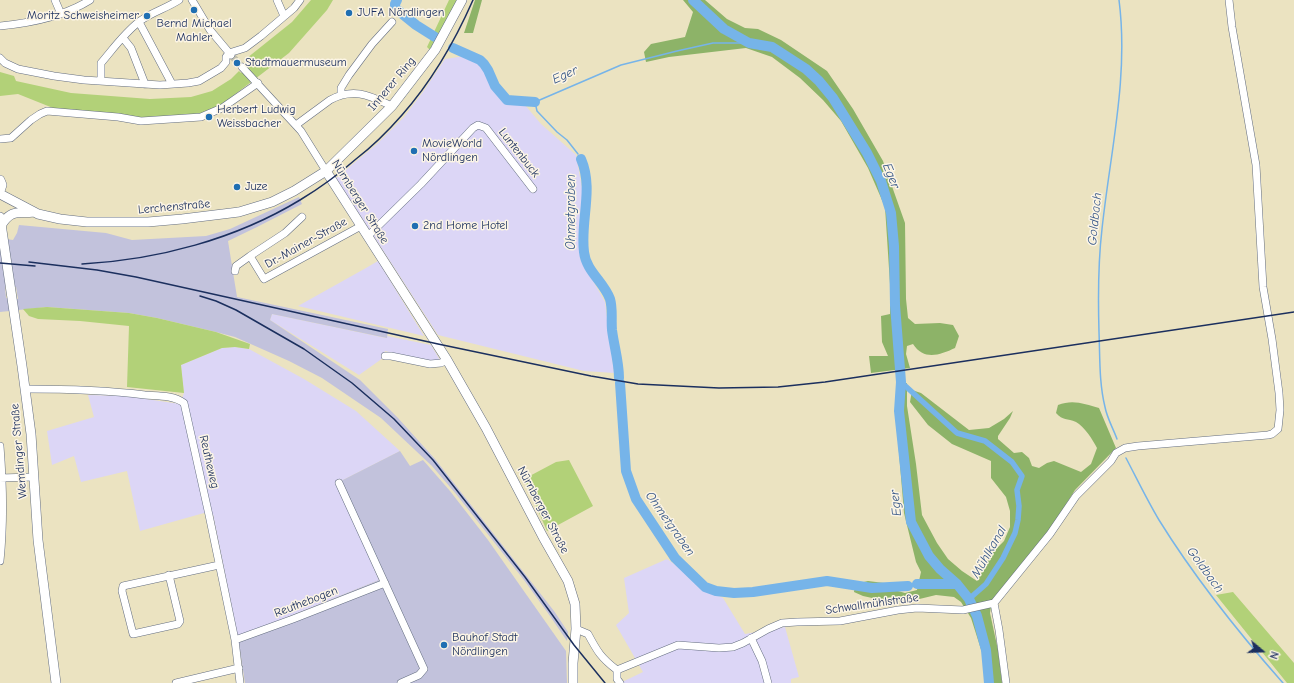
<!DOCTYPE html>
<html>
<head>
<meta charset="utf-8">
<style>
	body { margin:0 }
	#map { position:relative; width:1294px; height:683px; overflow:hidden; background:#ebe3c1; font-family:"Comic Neue",sans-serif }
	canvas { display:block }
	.north { position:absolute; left:1242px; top:631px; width:40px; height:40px; -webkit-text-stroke:3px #fcf5e5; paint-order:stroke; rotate:109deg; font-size:11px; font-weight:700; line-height:16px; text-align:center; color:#1b2f5e }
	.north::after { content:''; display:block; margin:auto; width:14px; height:18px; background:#1b2f5e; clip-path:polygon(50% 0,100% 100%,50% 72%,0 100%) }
</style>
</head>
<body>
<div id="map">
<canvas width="1294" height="683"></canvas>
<div class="north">N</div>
</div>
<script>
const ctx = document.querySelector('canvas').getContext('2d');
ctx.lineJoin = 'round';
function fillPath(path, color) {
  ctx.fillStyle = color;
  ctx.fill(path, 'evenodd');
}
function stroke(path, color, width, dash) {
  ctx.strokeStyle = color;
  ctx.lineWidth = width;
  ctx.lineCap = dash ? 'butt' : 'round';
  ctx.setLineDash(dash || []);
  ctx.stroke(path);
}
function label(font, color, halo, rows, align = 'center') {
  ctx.font = font + ' "Comic Neue",sans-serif';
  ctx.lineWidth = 3;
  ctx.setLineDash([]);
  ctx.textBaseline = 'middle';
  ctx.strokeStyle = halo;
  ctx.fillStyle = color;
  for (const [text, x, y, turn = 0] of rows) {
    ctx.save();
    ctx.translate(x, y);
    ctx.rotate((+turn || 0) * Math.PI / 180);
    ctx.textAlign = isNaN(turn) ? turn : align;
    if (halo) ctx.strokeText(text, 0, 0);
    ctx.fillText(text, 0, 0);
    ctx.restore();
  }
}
fillPath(new Path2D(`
	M465,56L484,67L508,105H525L541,124L576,155L583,194L580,258L605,302L614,373L584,371L438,335L336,178L377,144L404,117L423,92L445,59Z
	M378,261L424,336L298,306L366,268Z
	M272,314L386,338L387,336L431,345L440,360L432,362L385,351L383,358L359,375L270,320Z
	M235,347L249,349L304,379L356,411L400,451L337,483L379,580L238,637L213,514L204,513L140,531L127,471L81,482L74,456L52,465L47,431L94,417L88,395L126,396L180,404L184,393L181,365L222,348Z
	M667,559L697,580L707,591L723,598L745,634L785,627L799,677L791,679V683H620L643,672L616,625L629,613L624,578Z`), '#dcd6f6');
fillPath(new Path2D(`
	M299,197L302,204L257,227L228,241L237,297L388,329L387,338L272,314L270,320L360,380L398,418L435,459L554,611L568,632L567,641L550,616L524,580L456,494L432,466L381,418L322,378L289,361L235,337L216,332L157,318L129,313L47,307L0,312V238L13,240L17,233L19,225L106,233L132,240L206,236L230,229ZM5,286L16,287L18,299L6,298Z
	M400,451L410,466L423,460L450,491L488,540L566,651L567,683H245L238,637L379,580L337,483Z`), '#c2c2dc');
fillPath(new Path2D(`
	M311,0H333L327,10L289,53L221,105L199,114L136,118L58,110L18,94L0,96V72L14,76L16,81L71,93L150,99L191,97L212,91L231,79L239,71L241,73L252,64L247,58L292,22Z
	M449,0H457L431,51L427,47Z
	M47,307L129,313L157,318L216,332L250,344L249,349L235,347L222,348L181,365L184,393L127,387L129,326L80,321L38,319L29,316L23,309Z
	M569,460L593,506L547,531L524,479L556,462Z
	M1233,592L1294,663V683H1287L1216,595Z`), '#b2d178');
fillPath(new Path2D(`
	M475,0H482L473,33H464Z
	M683,0H705L727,19L745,28L758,29L781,40L827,71L853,109L883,161L905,223L906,299L908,318L915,324L940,323L953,325L959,336L955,348C940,355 924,361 913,344L907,346L906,354L910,368L871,373L869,356H888L882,342L881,316L890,314V284L885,207L868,168L841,121L823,100L800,78L772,57L746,48L669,57L646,62L644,52L651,44L685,37L693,12Z
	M907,383V406L916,464L922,515L937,543L948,559L962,571L977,581L991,554L1004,541L1010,527V511L1006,497L991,478V461L952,444L928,425L910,402L912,390L921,393L969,430L989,428L1004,419L1013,411L1010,418L998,436V439L1014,453L1022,452L1029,458L1032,466L1039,468L1047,463L1054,461L1081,472L1091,464L1097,448C1093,440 1084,426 1076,422C1067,418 1063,421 1056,413L1058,405C1073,399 1085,404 1099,408L1116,448L1075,490L1044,539L992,601L990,613L998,650L1002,683H986L985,662L971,618L961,602L954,597L936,595L907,602L886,601L863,596L854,592L855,584L868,581L884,583L898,591L905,593L917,590L921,572L916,562L904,513L895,405L898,398L897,384Z`), '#8db368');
stroke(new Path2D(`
	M578,154L567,140L557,132L537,111L535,102L621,65L677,51L713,43H749
	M1117,439C1113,428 1107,418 1105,407C1099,383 1100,357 1099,332C1098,298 1098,263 1102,229C1110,153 1129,77 1119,0
	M1126,458C1137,479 1147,500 1159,520C1195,578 1238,632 1283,683`), '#76b4e9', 1.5);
stroke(new Path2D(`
	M901,382L957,433L985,441L1012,462L1022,476L1017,490L1019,506L1018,520L1015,533L1003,558L986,584L969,599`), '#76b4e9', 5.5);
stroke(new Path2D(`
	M397,0L395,4V8L416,25L435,37
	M693,0L724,29L749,43L772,47L806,69L819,81L833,98L867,153L881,181L891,213L894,246L895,305L901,382L899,411L911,522L929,556L940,569L957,584L969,599L977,616L986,650L989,683
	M453,48L480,60L484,64L488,70L495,86L507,100L535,102
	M581,159C594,189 580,221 584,252C586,271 604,282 610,299C613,309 611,320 612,330C614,346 619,362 619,378
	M620,383L626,471L636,499L675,558L705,587L716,591L734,593L753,592L827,581L872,588L908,586
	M917,584H957`), '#76b4e9', 10);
stroke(new Path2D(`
	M231,55L242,67`), '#c1bfad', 7, [7, 3.5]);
const minor = new Path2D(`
	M55,0L61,14
	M192,0L210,30L231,55
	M277,0L284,16
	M139,22L172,84
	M0,26C31,23 63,17 90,0
	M123,38L131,48L145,84
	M0,58L5,63L18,69L54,76L84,80L160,85L188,83L199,81L221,68L226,62V57L229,53L245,48L261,36L294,8L300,0
	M242,67L301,131L326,171
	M101,81V63C113,49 125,32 140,21C152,12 167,8 179,0
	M341,95V88L349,75L372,44L392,22
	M296,125L330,100C354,87 370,96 392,106
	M0,139L11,138L31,120L40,114L47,111L118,117L141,121L201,117L222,108L258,83
	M302,217L285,233L250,256L264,279L361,226
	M368,236L421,184L473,128L478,125L486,128L533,189
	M235,271L236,266L250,256
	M385,356H391L430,364L441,363L447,360
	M25,389C65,389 105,390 145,395C158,396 173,395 184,403L209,515L235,640L240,683
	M0,446C3,484 4,522 0,561
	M0,478L33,477
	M339,483L424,669L419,675L401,683
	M169,575L180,621L178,624L133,634L122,591L123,586L219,565
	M994,603L999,630L1006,683
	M576,629L588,634C597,651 601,658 617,670L678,645L719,648L733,647L743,643L768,629L782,623L797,622L840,621L898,610L917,608L963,610L994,603L1050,534L1076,496L1111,461L1116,453L1125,448L1138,446L1268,435L1272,434L1278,429L1280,410L1279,393L1272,339L1263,287L1256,165L1232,27L1229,0
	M751,638L762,661L768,683
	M235,640L293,619L385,583
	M617,670V679L620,683
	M176,683L239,668`);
const major = new Path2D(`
	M326,171L447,360L486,428L543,537L568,581L575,604L576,629L573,663V683
	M0,180L2,185L0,191
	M0,194L38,214L60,219L87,222H148L182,219L239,212L272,202L294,191L326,171L392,106L435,50L462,0
	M0,217L22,366L31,434L38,540L56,683
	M2,224C12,209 18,214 34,212`);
stroke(minor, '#646e81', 8);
stroke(major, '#646e81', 10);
stroke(minor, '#fff', 7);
stroke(major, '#fff', 9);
stroke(new Path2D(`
	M29,262L97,270L136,277L438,344L591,376L638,384L719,388L778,387L825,382L1294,312
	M0,263L35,266
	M82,264C157,260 236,239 300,200C320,188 339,174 356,159C373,146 388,131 402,115C432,81 455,41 473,0
	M200,296L216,301L236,310L304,349L352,383L394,419L433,460L525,577L574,645L605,683`), '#1b2f5e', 1.5);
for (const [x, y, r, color] of [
	[194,10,4,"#1f6fb2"],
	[349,13,4,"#1f6fb2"],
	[147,16,4,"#1f6fb2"],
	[237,63,4,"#1f6fb2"],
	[209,117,4,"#1f6fb2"],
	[414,151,4,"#1f6fb2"],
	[237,187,4,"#1f6fb2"],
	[415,226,4,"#1f6fb2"],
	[444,645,4,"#1f6fb2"]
]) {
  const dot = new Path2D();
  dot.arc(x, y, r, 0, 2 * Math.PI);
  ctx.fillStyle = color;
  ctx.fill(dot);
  stroke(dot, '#fcf5e5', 1.5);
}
label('12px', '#1b2f5e', '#fcf5e5', [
	["JUFA Nördlingen",357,13],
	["Moritz Schweisheimer",139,16,"right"],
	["Bernd Michael",194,24,"center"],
	["Mahler",194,38,"center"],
	["Stadtmauermuseum",245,63],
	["Herbert Ludwig",217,110],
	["Weissbacher",217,124],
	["MovieWorld",422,144],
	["Nördlingen",422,158],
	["Juze",245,187],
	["2nd Home Hotel",423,226],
	["Bauhof Stadt",452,638],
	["Nördlingen",452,652]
], 'left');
label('12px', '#1b2f5e', '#fcf5e5', [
	["Innerer Ring",392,84,-50],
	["Luntenbuck",519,153,52],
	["Nürnberger Straße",360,202,58],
	["Lerchenstraße",174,207,-5],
	["Dr.-Mainer-Straße",306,243,-29],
	["Wemdinger Straße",19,451,-95],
	["Reutheweg",209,462,77],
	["Nürnberger Straße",543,510,62],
	["Reuthebogen",306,602,-21],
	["Schwallmühlstraße",872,604,-8]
]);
label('italic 13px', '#365788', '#fcf5e5', [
	["Eger",565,75,-24],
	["Eger",891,176,68],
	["Ohmetgraben",571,212,-90],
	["Goldbach",1095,219,-84],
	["Eger",896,503,-96],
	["Ohmetgraben",670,524,55],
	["Mühlkanal",989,552,-60],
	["Goldbach",1205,570,54]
]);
</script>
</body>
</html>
